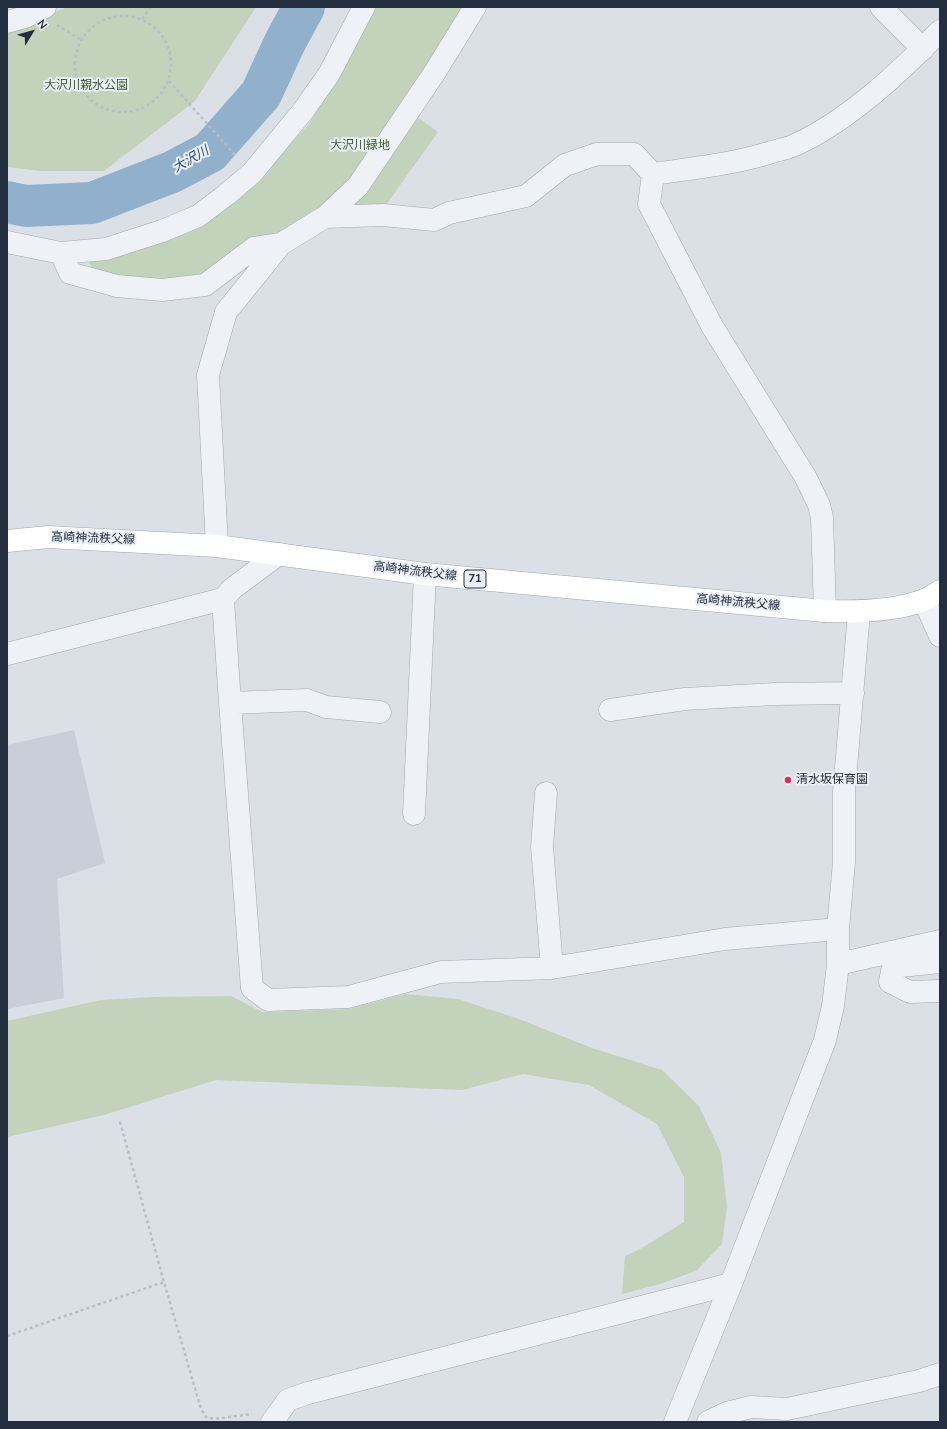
<!DOCTYPE html>
<html>
<head>
<meta charset="utf-8">
<style>
	body { margin:0 }
	#map { position:relative; width:947px; height:1429px; overflow:hidden; background:#dbe0e7; font-family:"Nunito Sans",sans-serif }
	canvas { display:block }
	.frame { position:absolute; inset:0; border:8px solid #232e3e; pointer-events:none }
	.north { position:absolute; left:12px; top:12px; width:40px; height:40px; -webkit-text-stroke:3px #eaeff5; paint-order:stroke; rotate:53deg; font-size:11px; font-weight:700; line-height:16px; text-align:center; color:#232e3e }
	.north::after { content:''; display:block; margin:auto; width:14px; height:18px; background:#232e3e; clip-path:polygon(50% 0,100% 100%,50% 72%,0 100%) }
</style>
</head>
<body>
<div id="map">
<canvas width="947" height="1429"></canvas>
<div class="frame"></div>
<div class="north">N</div>
</div>
<script>
const ctx = document.querySelector('canvas').getContext('2d');
ctx.lineJoin = 'round';
function fillPath(path, color) {
  ctx.fillStyle = color;
  ctx.fill(path, 'evenodd');
}
function stroke(path, color, width, dash) {
  ctx.strokeStyle = color;
  ctx.lineWidth = width;
  ctx.lineCap = dash ? 'butt' : 'round';
  ctx.setLineDash(dash || []);
  ctx.stroke(path);
}
function label(font, color, halo, rows, align = 'center') {
  ctx.font = font + ' "Nunito Sans","Noto Sans JP",sans-serif';
  ctx.lineWidth = 4;
  ctx.setLineDash([]);
  ctx.textBaseline = 'middle';
  ctx.strokeStyle = halo;
  ctx.fillStyle = color;
  for (const [text, x, y, turn = 0] of rows) {
    ctx.save();
    ctx.translate(x, y);
    ctx.rotate((+turn || 0) * Math.PI / 180);
    ctx.textAlign = isNaN(turn) ? turn : align;
    if (halo) ctx.strokeText(text, 0, 0);
    ctx.fillText(text, 0, 0);
    ctx.restore();
  }
}
fillPath(new Path2D(`
	M74,730L105,863L57,879L64,998L7,1009V745Z`), '#c8cfd9');
fillPath(new Path2D(`
	M68,7H256L195,101L104,171H40L7,167V30Z
	M372,7H466L403,106L438,132L381,212L335,213L205,276L172,282L135,279L92,268L86,257L262,174L309,124L345,64Z
	M405,994L458,999L516,1018L592,1048L662,1070L699,1106L721,1153L727,1207L722,1244L696,1271L660,1284L622,1294L625,1256L640,1249L684,1222V1177L657,1124L589,1085L523,1074L462,1090L216,1080L104,1115L7,1137V1021L101,1000L153,997L231,996L262,1012L349,1009Z`), '#c2d2bb');
stroke(new Path2D(`
	M7,202L26,206L92,203L172,172L210,152L261,94L285,42L304,7`), '#91b0cc', 42);
const minor = new Path2D(`
	M881,7L923,49
	M7,22L25,17L45,7
	M653,174L649,204L712,326L806,478L819,505L822,518L825,611
	M325,217L383,215L434,220L449,213L526,196L565,165L597,154H634L653,174C694,168 736,164 775,151C782,149 789,148 795,145C848,121 900,72 940,31
	M7,242L61,253L106,249L162,231L198,216L226,195L252,173L303,111L329,74L364,7
	M61,253L70,273L117,286L162,290L205,285L254,248L281,244L325,217L358,186L435,72L475,7
	M217,546L208,375L226,312L281,244
	M279,554L233,588L223,599L230,703L252,988L268,1000L348,997L441,972L552,968L725,939L838,929
	M924,600L940,636
	M7,654L223,599
	M230,703L307,700L326,707L380,712
	M610,710L685,699L775,694L853,693
	M546,793L542,847L552,968
	M414,814L425,574
	M940,962L901,966L892,971L890,982L910,992L940,991
	M838,964L940,941
	M272,1422L288,1400L308,1393L731,1284
	M675,1422L731,1284L825,1040L833,1006L838,964V929L844,862V792L859,612
	M708,1422L727,1413L751,1407L787,1409L919,1381L940,1374`);
const major = new Path2D(`
	M7,541L48,537L217,546L425,574L825,611C855,612 896,611 924,600C929,598 935,594 940,591`);
stroke(minor, '#a0a7b1', 23);
stroke(major, '#99a5b4', 23);
stroke(new Path2D(`
	M75 64a48 48 0 1 1 96 0a48 48 0 1 1-96 0Z
	M142,19L151,7
	M57,25L81,40
	M169,81L236,156
	M120,1122L164,1282L201,1409L206,1417L214,1419L252,1414
	M7,1336L164,1282`), '#b9bec5', 2.5, [3, 3]);
stroke(minor, '#eef1f5', 22);
stroke(major, '#fff', 22);
for (const [x, y, r, color] of [
	[788,780,4,"#db3052"]
]) {
  const dot = new Path2D();
  dot.arc(x, y, r, 0, 2 * Math.PI);
  ctx.fillStyle = color;
  ctx.fill(dot);
  stroke(dot, '#eaeff5', 1.5);
}
for (const [x, y, w] of [
	[475,579,22]
]) {
  const box = new Path2D();
  box.roundRect(x - w / 2, y - 9, w, 18, 3);
  ctx.fillStyle = '#eaeff5';
  ctx.fill(box);
  stroke(box, '#232e3e', 1);
}
label('bold 11px', '#232e3e', null, [
	["71",475,579]
]);
label('12px', '#3a5b2f', '#eaeff5', [
	["大沢川親水公園",86,86],
	["大沢川緑地",360,146]
]);
label('12px', '#232e3e', '#eaeff5', [
	["高崎神流秩父線",93,539,2],
	["高崎神流秩父線",415,572,7],
	["高崎神流秩父線",738,603,5]
]);
label('12px', '#232e3e', '#eaeff5', [
	["清水坂保育園",796,780]
], 'left');
label('italic 13px', '#2a4f76', '#eaeff5', [
	["大沢川",191,160,-30]
]);
</script>
</body>
</html>
